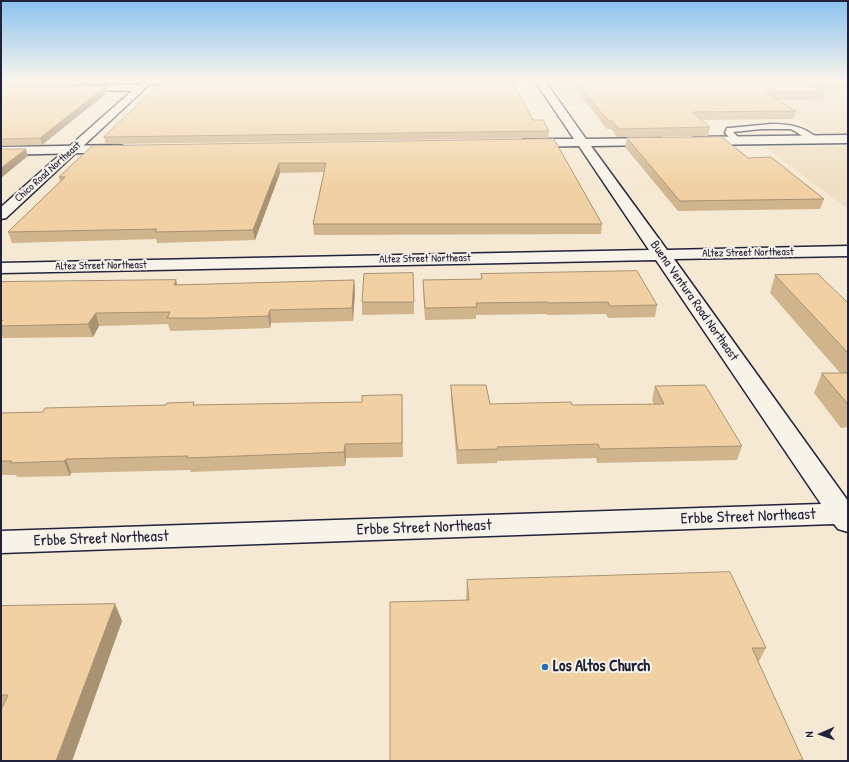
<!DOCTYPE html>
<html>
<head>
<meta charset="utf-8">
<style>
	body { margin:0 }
	#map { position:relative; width:849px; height:762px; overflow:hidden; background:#f5e9d3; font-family:"Patrick Hand",sans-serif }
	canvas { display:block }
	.frame { position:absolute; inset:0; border:2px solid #22223b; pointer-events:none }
	.north { position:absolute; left:801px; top:714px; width:40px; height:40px; -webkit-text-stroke:3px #f7f3e8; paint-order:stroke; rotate:268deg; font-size:11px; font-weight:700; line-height:16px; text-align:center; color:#22223b }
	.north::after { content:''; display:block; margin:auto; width:14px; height:18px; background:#22223b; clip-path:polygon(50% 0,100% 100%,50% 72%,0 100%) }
</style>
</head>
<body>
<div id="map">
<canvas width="849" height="762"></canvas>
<div class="frame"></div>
<div class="north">N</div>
</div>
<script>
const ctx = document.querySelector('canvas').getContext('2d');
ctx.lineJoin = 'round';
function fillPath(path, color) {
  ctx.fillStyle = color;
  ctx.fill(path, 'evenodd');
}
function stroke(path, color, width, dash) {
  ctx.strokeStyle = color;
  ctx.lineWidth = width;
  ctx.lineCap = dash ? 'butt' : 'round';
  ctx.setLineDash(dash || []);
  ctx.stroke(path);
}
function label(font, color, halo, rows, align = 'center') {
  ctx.font = font + ' "Patrick Hand",sans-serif';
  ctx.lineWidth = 4;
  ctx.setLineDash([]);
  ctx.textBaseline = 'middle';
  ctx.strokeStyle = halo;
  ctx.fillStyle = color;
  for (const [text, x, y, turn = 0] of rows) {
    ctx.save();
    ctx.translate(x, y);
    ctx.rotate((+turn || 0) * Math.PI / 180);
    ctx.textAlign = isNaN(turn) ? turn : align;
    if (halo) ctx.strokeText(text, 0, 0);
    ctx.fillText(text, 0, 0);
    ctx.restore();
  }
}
fillPath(new Path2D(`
	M548,81H848V135L822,136L771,103L566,105Z
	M848,146V209L765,147Z`), '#f0dec2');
const lane = new Path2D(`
	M771,124C788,124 805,126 818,139L814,141H811L791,129H761L733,132L741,140L737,142H734L725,133L727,128H730Z`);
const street = new Path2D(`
	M142,81H197L192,84H147Z
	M535,81H545L586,139L661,138L663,141L661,144L657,145L591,146L667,250L848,246V256L674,259L848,501V532L838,529L834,524L1,553V531L821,504L656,260L1,273V263L649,250L579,146L527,147L523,146L521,143L523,140L527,139H574Z
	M77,85H140L145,88L140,91L74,90L72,88Z
	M848,135V143L697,145L693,144L691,141L693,138L697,137Z
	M119,145L123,146L125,149L123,152L1,155V147Z`);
const secondary = new Path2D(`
	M143,81H153L6,218L1,219V207Z`);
stroke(lane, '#22223b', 3);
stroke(street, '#22223b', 3);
stroke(secondary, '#22223b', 3);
fillPath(lane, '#f7f3e8');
fillPath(street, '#f7f3e8');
fillPath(secondary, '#f7f3e8');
fillPath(new Path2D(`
	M1,81H122L118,84L1,85Z
	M569,81H848V87L821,88L820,89L825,92L822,99L777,100L796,111L793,119L701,120L710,127L708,136L617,137L611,129H607Z
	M106,86L108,92L42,145L1,146V87Z
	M533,120L549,131L548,138L106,144L104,137Z
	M627,138L748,158L824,199L820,209L678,211L625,147Z
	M554,139L602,224L601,234L314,235L313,224L324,172L280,173L255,240L157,243L156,239L12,243L8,232L60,182L59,177Z
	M481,274L657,305L655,317L608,318L606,314L547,315V314L476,315V319L425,320L423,292V280L481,279Z
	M775,275L848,303V427L841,428L814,393L822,373H840L770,293Z
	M354,280L355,292L353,321L271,323L270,328L210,330L170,331L168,324L99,326L93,337L3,338L1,333V282L177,285Z
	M362,302H414V314L362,315Z
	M451,385L490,404L572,405L654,404L652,400L655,386L742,446L737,460L597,463L596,458L497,461V463L457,464L451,399Z
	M402,395L403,457L346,458L345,466L191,472L190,470L71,473L70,476L17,477L16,475H1V413L43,412L195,405L362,402Z
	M467,580L766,648L758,663L803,760L802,761H390L466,600Z
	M115,604L122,621L72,761H1V606Z`), '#cfb48c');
fillPath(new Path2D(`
	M117,81H122L118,84Z
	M106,86L108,92L42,145L40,138Z
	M26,149L28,156L1,178V168Z
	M279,163L280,173L255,240L253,230Z
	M176,280L179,292L174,285Z
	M354,280L355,292L353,321L352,308Z
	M270,310L271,323L270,328L268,316Z
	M96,313L99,326L93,337L88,324Z
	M345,444L346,458L345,466L344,452Z
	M66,459L71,473L70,476L64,461Z
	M115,604L122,621L72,761H56Z`), '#a99272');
const building = new Path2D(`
	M163,81H512L533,120H543L549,131L104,137Z
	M575,81H814L822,85H812L825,92H765L796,111L692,112L710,127L619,129L612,121H609Z
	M106,86L40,138L1,139V87Z
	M722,137L748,158L771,157L824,199L680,201L627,138Z
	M554,139L602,224H313L326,163H279L253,230L155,232L157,229L8,232L65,177H59L92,146Z
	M1,149H26L1,168Z
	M637,271L657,305L610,306L608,302L549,303L548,302L476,303L477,307L425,308L423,280L482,279L481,274Z
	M413,273L414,302H362L364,274Z
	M818,274L848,303V353L775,275Z
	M176,280L174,285L354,280L352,308L270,310L268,316L207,318H167L170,312L96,313L88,324L1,326V322L3,320H1V282Z
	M822,373H848V404Z
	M451,385H486L490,404L571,402L572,405L664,404L655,386L705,385L742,446L600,449L598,444L497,447L498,449L458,450Z
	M402,395V443L345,444L344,452L187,458L188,456L66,459L64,461L10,463L12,461H1V413L43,412L45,408L166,405L167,403L194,402L193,405L362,402V396Z
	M730,572L766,648H752L803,760L786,761H390V602L469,600L467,580Z
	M115,604L56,761H1V710L8,695H1V606Z`);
fillPath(building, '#f1d1a3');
stroke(building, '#a99272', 1);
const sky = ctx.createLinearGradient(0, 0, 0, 187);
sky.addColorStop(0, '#8ac2f0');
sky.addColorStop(0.43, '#faf5eb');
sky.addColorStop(1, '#faf5eb00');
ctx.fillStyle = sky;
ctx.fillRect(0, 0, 849, 187);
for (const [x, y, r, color] of [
	[545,667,4,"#1f6fb2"]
]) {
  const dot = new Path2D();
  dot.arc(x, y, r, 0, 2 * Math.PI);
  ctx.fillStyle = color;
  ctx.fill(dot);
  stroke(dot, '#f7f3e8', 1.5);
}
label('11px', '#22223b', '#f7f3e8', [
	["Chico Road Northeast",48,172,-42],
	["Altez Street Northeast",748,253,-1],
	["Altez Street Northeast",425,259,-1],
	["Altez Street Northeast",101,266,-1]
]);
label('13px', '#22223b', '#f7f3e8', [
	["Buena Ventura Road Northeast",694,301,55]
]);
label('16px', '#22223b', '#f7f3e8', [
	["Erbbe Street Northeast",748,517,-2],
	["Erbbe Street Northeast",424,528,-2],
	["Erbbe Street Northeast",101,539,-2]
]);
label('bold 16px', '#22223b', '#f7f3e8', [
	["Los Altos Church",553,667]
], 'left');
</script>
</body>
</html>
